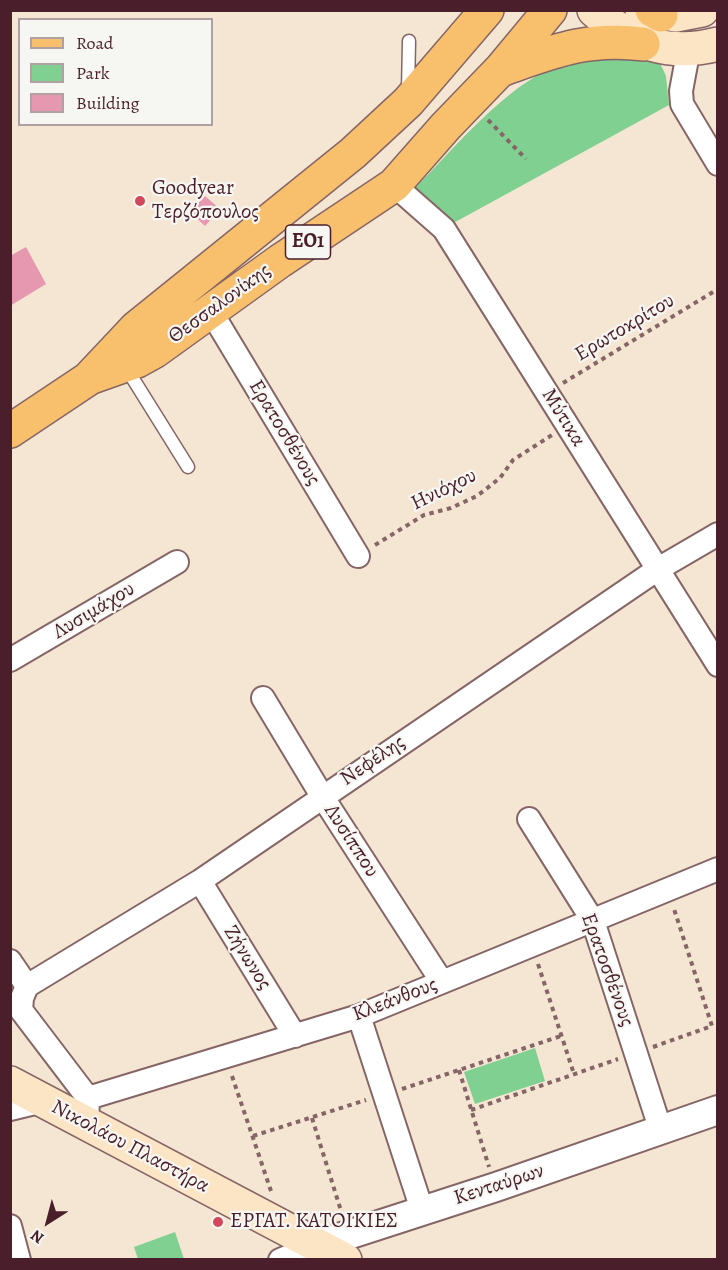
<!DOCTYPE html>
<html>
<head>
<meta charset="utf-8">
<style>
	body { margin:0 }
	#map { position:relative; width:728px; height:1270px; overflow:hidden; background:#f5e6d4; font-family:Alegreya,serif }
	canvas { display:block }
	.frame { position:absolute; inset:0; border:12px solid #4a1f2b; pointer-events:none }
	.legend { position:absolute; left:18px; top:18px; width:195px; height:108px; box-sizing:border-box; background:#f6f6f2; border:2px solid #b1a0a2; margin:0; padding:8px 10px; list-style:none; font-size:18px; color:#4a1f2b }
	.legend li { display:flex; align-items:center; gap:12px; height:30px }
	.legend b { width:30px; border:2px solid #b1a0a2 }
	.north { position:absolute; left:18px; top:1192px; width:60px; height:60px; -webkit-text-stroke:4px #f6f6f2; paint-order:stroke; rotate:216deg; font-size:16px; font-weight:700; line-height:24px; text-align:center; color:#4a1f2b }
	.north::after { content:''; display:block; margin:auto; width:21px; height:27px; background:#4a1f2b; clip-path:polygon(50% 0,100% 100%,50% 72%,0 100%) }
</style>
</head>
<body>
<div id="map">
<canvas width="728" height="1270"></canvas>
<div class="frame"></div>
<ul class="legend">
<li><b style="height:8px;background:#f8bf6c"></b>Road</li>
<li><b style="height:16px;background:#80d091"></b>Park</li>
<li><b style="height:16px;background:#e598af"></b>Building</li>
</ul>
<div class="north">N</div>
</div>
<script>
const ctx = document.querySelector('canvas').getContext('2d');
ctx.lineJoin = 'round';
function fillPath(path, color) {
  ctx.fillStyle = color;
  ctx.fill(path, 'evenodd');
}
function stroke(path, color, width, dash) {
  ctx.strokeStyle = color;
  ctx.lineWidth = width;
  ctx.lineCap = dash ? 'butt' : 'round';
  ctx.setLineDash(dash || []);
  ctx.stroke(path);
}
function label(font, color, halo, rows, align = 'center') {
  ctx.font = font + ' Alegreya,serif';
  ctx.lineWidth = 4.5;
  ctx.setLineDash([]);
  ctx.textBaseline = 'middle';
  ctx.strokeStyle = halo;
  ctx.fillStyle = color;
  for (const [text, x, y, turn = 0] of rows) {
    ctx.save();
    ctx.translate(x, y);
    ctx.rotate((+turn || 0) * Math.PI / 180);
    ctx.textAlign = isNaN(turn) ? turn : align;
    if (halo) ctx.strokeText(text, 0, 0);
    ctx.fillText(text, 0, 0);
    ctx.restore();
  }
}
fillPath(new Path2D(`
	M621,56L660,63L666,76L669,105L448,226L414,189C459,144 512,76 575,59C589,55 607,57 621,56Z
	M535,1048L545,1081L475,1104L464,1072Z
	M175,1232L184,1259H138L134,1247Z`), '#80d091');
fillPath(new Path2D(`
	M205,196L220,209L205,226L190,212Z
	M26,247L46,284L10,306V256Z`), '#e598af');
const service = new Path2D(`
	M408,91L409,41
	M125,366L188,467`);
const minor = new Path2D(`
	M689,48L681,91L682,104L718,164
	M394,185L444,229L718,665
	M210,310L358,556
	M10,660L177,562
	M263,698L322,796L442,982
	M529,819L593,921L661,1131
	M200,881L295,1036
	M10,961L27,986
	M27,986L200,881L658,569L718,534
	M27,986L22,998L21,1010L88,1098
	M359,1016L422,1210
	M10,1109L43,1101
	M87,1124L88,1098L359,1016L718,869
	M10,1226L19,1260
	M280,1260L317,1245`);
const tertiary = new Path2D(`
	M317,1245L496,1187L718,1110`);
const secondary = new Path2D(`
	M594,10C630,43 669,57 718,44
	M642,10L676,15L702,10
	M10,1083L345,1260`);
const primary = new Path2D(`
	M652,10L661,15
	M503,69C554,51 588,37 643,44
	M89,378L137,361L155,351L280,261L394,185L446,126L501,69L550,10
	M10,431L88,379L136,328L353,153L408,102L487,10`);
stroke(service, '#866566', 15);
stroke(minor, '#866566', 26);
stroke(tertiary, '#866566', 32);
stroke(secondary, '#866566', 36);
stroke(primary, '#866566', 36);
stroke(new Path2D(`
	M488,120L526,159
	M563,383L718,289
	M375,545L424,515L451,508L477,496L500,478L513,460L552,435
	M538,964L574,1074
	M653,1047L712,1026L674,909
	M459,1070L489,1167
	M232,1076L271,1191
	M402,1089L561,1036
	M471,1110L618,1059
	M312,1118L342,1214
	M253,1136L366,1100`), '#866566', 4, [4.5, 4.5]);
stroke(service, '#fff', 12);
stroke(minor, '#fff', 22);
stroke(tertiary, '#fff', 28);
stroke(secondary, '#fce5c4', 33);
stroke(primary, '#f8bf6c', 33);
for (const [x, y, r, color] of [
	[140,201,6,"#d1495b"],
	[218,1222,6,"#d1495b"]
]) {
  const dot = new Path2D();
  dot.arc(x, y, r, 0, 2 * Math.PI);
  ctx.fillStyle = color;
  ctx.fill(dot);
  stroke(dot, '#f6f6f2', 2);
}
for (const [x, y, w] of [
	[308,242,45]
]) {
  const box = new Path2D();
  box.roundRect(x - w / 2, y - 17, w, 34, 4.5);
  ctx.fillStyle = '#f6f6f2';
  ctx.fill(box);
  stroke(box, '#4a1f2b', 1.5);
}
label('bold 20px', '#4a1f2b', null, [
	["ΕΟ1",308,242]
]);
label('21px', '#4a1f2b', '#f6f6f2', [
	["Goodyear",152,189],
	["Τερζόπουλος",152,213],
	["ΕΡΓΑΤ. ΚΑΤΟΙΚΙΕΣ",230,1222]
], 'left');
label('21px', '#4a1f2b', '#f6f6f2', [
	["Θεσσαλονίκης",220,304,-36],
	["Ερωτοκρίτου",625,328,-31],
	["Μύτικα",563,418,58],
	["Ερατοσθένους",284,433,59],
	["Ηνιόχου",444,490,-26],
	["Λυσιμάχου",94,611,-31],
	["Νεφέλης",373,761,-34],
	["Λυσίππου",351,841,57],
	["Ζήνωνος",247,958,58],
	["Ερατοσθένους",607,970,70],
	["Κλεάνθους",395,1000,-21],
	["Νικολάου Πλαστήρα",130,1147,28],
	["Κενταύρων",499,1185,-18]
]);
</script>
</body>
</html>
